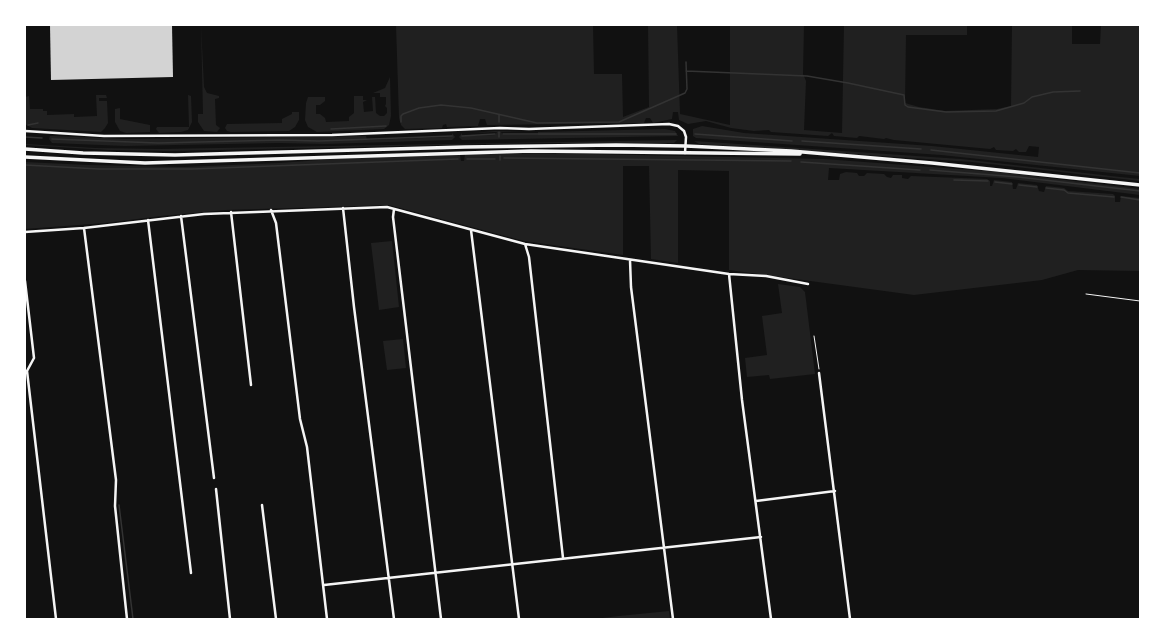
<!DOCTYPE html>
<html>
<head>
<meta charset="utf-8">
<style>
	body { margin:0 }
	#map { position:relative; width:1165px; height:644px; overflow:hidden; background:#111; font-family:Bitter,serif }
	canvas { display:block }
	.frame { position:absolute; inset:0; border:26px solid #fff; pointer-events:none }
</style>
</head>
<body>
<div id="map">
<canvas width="1165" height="644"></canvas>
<div class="frame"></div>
</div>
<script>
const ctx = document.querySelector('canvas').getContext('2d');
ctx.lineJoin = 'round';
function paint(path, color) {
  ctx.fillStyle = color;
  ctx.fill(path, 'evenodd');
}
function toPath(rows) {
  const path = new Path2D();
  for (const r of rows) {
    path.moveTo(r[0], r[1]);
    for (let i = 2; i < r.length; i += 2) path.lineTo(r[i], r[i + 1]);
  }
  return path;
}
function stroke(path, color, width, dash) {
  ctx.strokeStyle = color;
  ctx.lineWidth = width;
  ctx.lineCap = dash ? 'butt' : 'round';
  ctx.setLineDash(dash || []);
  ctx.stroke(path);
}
const green = toPath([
	[201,25,204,87,207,93,219,96,219,98,215,99,216,125,220,128,217,132,204,131,198,122,198,114,203,114],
	[396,25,593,25,594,74,622,74,623,117,649,107,648,25,677,25,680,114,730,125,730,25,804,25,803,74,806,81,804,130,842,133,844,25,967,25,967,35,906,35,905,103,919,107,945,111,997,109,1011,106,1012,25,1072,25,1072,44,1100,44,1101,25,1140,25,1140,176,941,155,696,138,693,136,693,129,702,126,744,133,932,146,1038,157,1039,147,1029,146,1026,152,1019,152,1016,149,1013,151,996,150,994,147,990,149,894,140,886,138,884,139,859,136,857,138,834,136,832,133,828,136,771,132,769,130,754,131,731,128,706,121,688,124,679,120,678,112,673,112,672,119,653,123,650,118,646,118,644,123,487,125,485,119,480,119,478,126,447,127,446,124,443,125,442,128,405,129,401,125,399,118],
	[390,77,391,116,389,125,384,129,317,132,308,127,305,120,306,103,308,97,325,97,325,101,320,105,316,105,316,114,320,114,325,118,326,122,349,121,349,117,354,113,354,96,363,96,363,100,367,100,363,102,364,112,373,111,372,97,375,97,376,113,380,116,384,116,387,113,387,108,385,106,386,104,386,97,380,97,380,93,373,93,385,88],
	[96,95,106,95,107,98,99,98,99,101,107,101,108,123,105,128,101,132,32,128,25,124,25,97,29,96,30,109,43,109,43,111,47,111,47,115,74,114,74,117,97,116],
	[188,95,191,96,192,122,188,130,181,132,159,133,156,129,157,127,189,127],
	[120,108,120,119,150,125,150,132,126,133,120,131,115,122,115,109],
	[292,112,299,112,299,120,295,127,289,131,231,132,227,131,225,128,227,124,282,123,282,119,292,114],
	[665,129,675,131,678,136,462,140,459,137,462,133,462,136,495,135,497,132,472,133,495,131,524,132,501,132,503,135,538,135,538,132],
	[452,133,455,137,452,140,325,144,279,143,125,146,52,143,49,139,50,136,55,136,125,139,366,136,367,140,452,137],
	[677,140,674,143,538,143,171,151,108,150,25,145,25,144,96,148,160,149],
	[694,141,961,159,1120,177,1140,179,1140,181,972,162,699,144],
	[543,153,824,159,999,172,1140,189,1140,195,1002,178,829,168,828,180,839,180,840,174,846,172,857,173,859,176,864,176,867,173,884,174,887,177,891,178,893,175,902,175,902,178,908,179,911,176,987,179,990,181,990,186,992,186,994,180,1012,182,1013,189,1016,189,1018,183,1037,185,1039,191,1044,192,1046,186,1064,188,1068,191,1113,194,1115,196,1115,202,1120,202,1121,196,1140,198,1140,271,1078,270,1042,280,914,295,729,270,729,171,678,170,678,263,651,259,649,166,623,166,623,255,524,241,389,205,226,210,161,216,105,223,25,229,25,162,89,165,184,167,279,163,334,159,460,155,461,161,464,161,465,154],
	[392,241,399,307,379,310,371,243],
	[778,284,800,287,805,292,815,374,770,379,769,375,747,377,745,358,767,355,762,316,782,313],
	[403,339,406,368,387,370,383,341],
	[669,611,670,619,594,619,619,616]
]);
const stream = toPath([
	[686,71,807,76,848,83,904,95,905,105,908,107,946,112,996,111,1024,103,1032,97,1053,92,1080,91],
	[499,115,499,122],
	[401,122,401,116,403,114,419,108,441,105,471,108,537,123,619,122,685,93,687,89,686,62],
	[28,125,38,123],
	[331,129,386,126],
	[499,132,499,137],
	[503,134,676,134],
	[695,134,792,141],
	[462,136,495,134],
	[25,137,42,138],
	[52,139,158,143,281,140,319,141,452,136],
	[802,141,921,149],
	[931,150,1140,173],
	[500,156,500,160],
	[504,158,791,161],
	[467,159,495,159],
	[801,162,920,170],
	[25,165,99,169,192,169,458,159],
	[930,170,1018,177,1140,191],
	[954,180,988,181],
	[995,182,1012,184],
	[1019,185,1037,187],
	[1046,188,1064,190,1068,193,1114,197],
	[1121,197,1140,200],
	[119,505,133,619]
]);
const building = toPath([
	[50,25,172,25,173,77,51,80]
]);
const path = toPath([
	[814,336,819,369]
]);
const service = toPath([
	[1086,294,1140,301]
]);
const minor = toPath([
	[25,131,104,136,332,135,500,128,529,129,669,124,678,126,684,131,686,137,685,153],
	[343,208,354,307,394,619],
	[394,209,393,217,441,619],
	[271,210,276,223,300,419,307,447,327,619],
	[231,212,251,385],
	[181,216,214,478],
	[148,220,191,573],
	[84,228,116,480,115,506,127,619],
	[471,230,519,619],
	[25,232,84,228,204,214,387,207,525,244,729,274,766,276,808,284],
	[525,244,529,257,563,558],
	[630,260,631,287,673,619],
	[729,274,742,400,771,619],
	[25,281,34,358,27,371,56,619],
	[819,373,850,619],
	[216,489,230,619],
	[756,501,835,491],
	[262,505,276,619],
	[324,585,761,537]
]);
const secondary = toPath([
	[25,149,83,153,175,155,465,147,616,145,686,146,791,151,932,163,1140,185],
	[25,157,145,163,531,151,800,154]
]);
paint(green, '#202020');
stroke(stream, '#333', 1.5);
paint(building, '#d3d3d3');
stroke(path, '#f5f5f5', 1);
stroke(service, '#f5f5f5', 1);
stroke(minor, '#f5f5f5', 2.5);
stroke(secondary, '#f5f5f5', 3.5);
</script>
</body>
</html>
